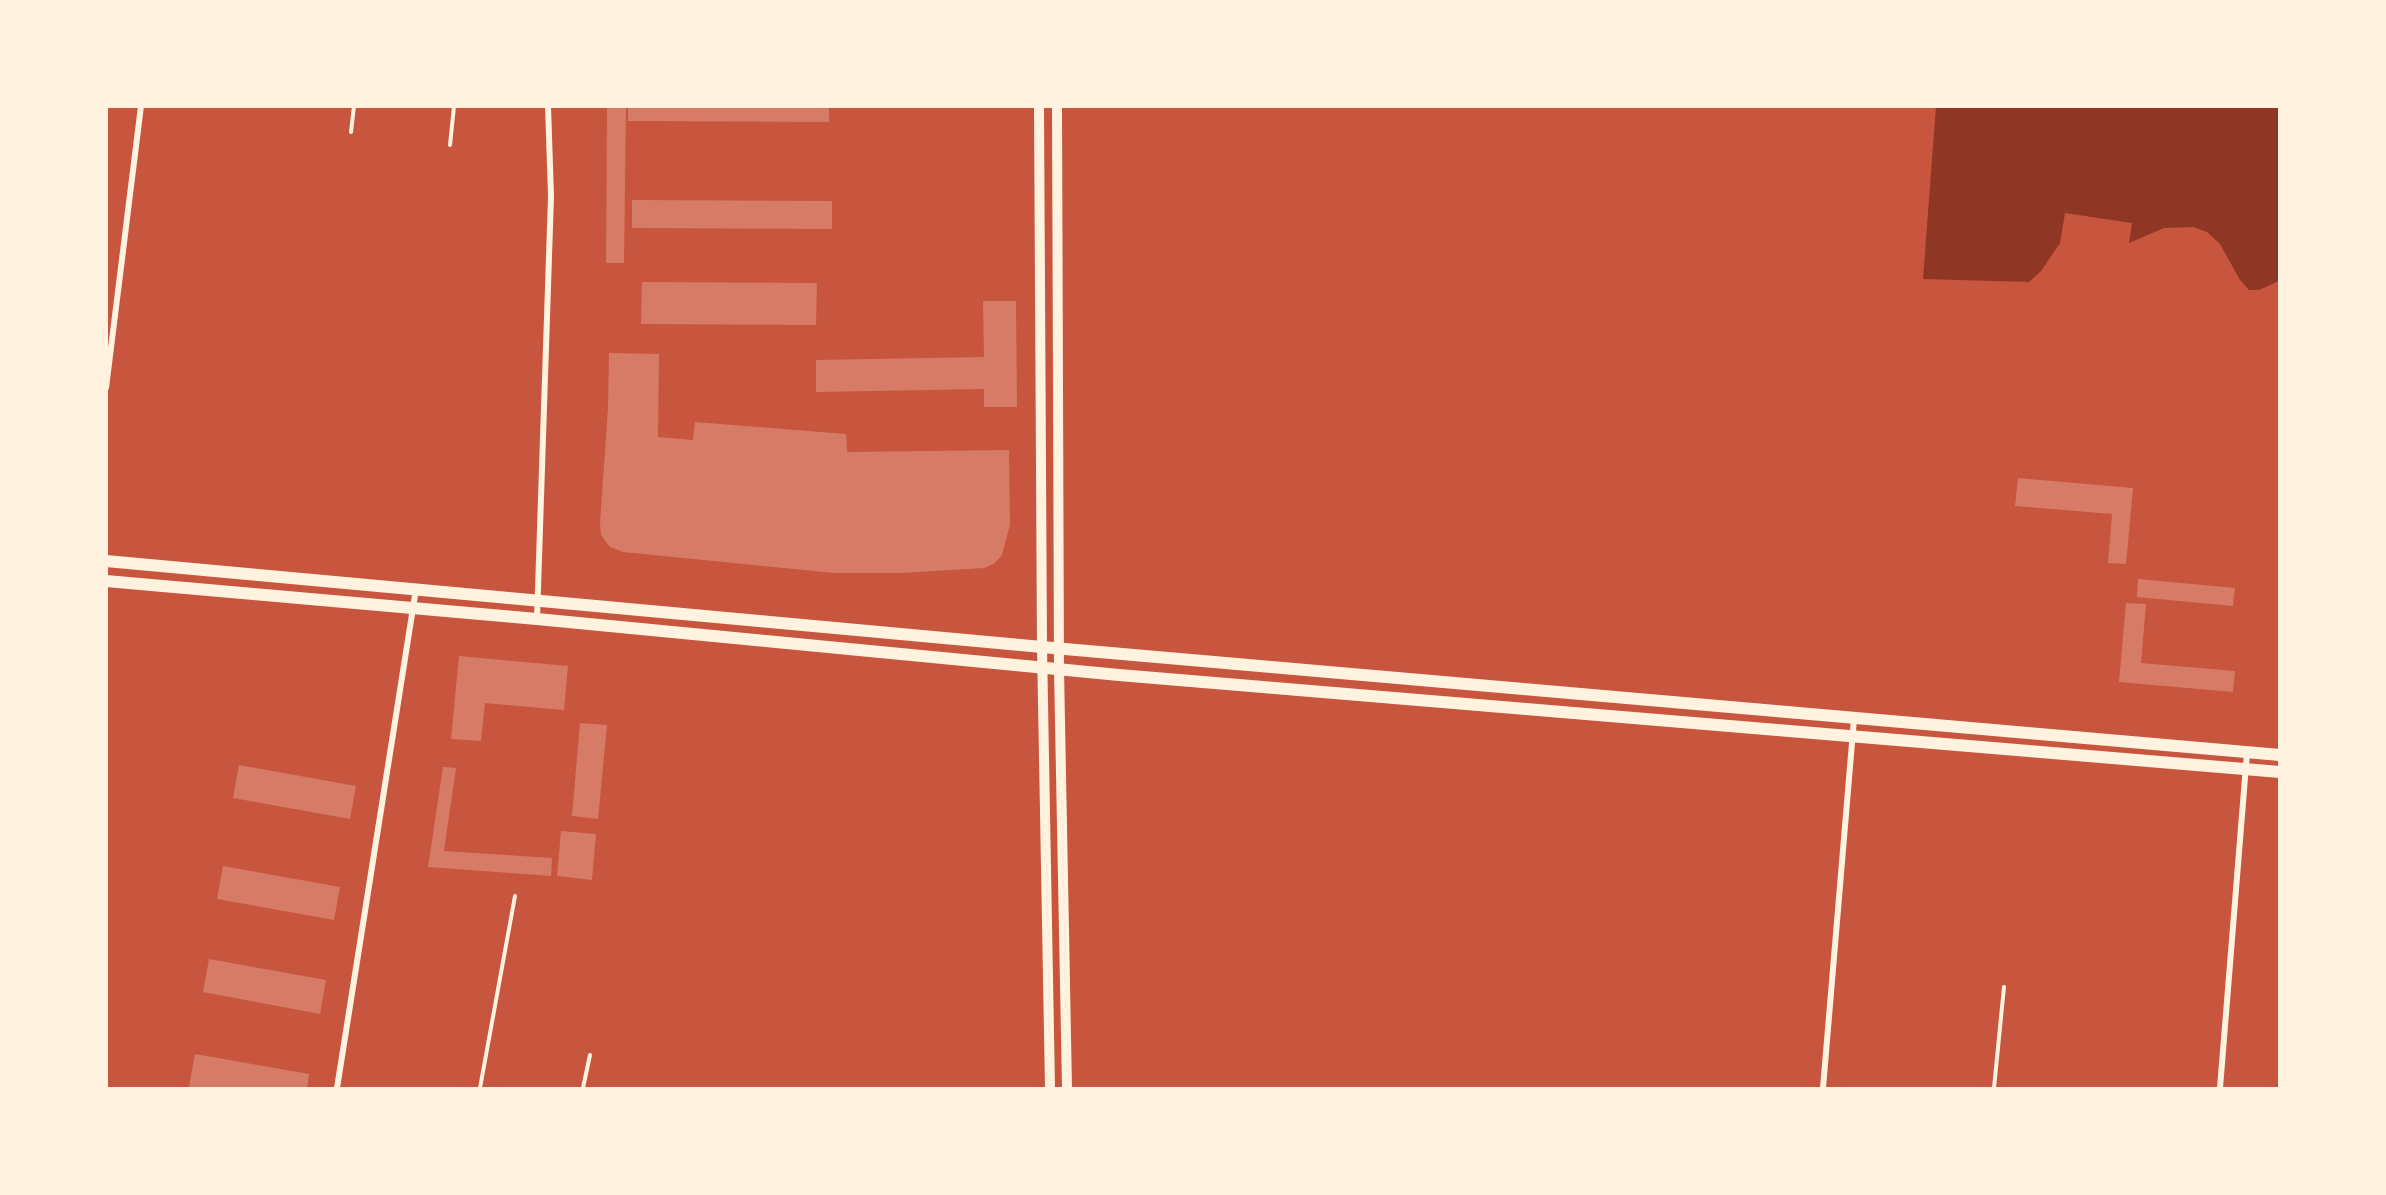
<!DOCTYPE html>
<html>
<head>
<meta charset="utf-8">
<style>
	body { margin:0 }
	#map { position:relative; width:2386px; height:1195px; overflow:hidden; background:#c8553d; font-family:Karla,sans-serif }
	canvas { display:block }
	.frame { position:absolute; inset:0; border:108px solid #fff3e0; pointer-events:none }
</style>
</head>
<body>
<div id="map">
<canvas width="2386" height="1195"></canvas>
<div class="frame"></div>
</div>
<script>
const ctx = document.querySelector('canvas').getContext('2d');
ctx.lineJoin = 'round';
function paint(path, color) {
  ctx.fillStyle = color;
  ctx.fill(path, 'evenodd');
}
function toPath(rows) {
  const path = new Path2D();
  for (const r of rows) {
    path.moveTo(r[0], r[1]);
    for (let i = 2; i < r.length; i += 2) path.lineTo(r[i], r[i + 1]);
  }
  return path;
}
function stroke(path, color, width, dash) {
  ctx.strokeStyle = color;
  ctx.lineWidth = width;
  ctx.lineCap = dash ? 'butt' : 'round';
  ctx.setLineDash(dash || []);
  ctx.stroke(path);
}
const water = toPath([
	[1936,107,2279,107,2279,281,2259,290,2249,290,2240,280,2220,244,2207,232,2193,227,2164,228,2129,243,2132,223,2065,213,2060,243,2041,271,2029,282,1923,279]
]);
const building = toPath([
	[607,106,626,106,624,263,606,263],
	[628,106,829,106,829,122,628,121],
	[632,200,832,201,832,229,632,228],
	[642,282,817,283,816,325,641,324],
	[983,301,1016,301,1017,407,984,407,984,389,816,392,816,360,984,357],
	[609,353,659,354,658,437,693,440,695,422,846,434,847,452,1009,450,1010,525,1002,555,994,564,984,568,901,573,834,573,623,552,610,547,601,535,600,523,608,408],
	[2018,478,2133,488,2126,564,2108,563,2112,514,2015,506],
	[2138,579,2235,588,2233,606,2137,597],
	[2126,603,2146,604,2141,663,2235,671,2233,692,2119,682],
	[459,656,568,666,564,710,485,703,481,741,451,739],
	[580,723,607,725,598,819,572,816],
	[239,765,356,786,350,819,233,798],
	[443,767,456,768,444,851,552,858,551,876,428,867],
	[561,831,596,834,592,880,557,876],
	[223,866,340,887,334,920,217,899],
	[209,959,326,980,320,1014,203,992],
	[195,1054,309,1074,307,1088,199,1088,189,1087]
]);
const service = toPath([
	[351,132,354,106],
	[450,145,454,106],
	[480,1088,515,896],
	[583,1088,590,1055],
	[1994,1088,2004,987]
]);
const minor = toPath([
	[106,388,141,106],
	[537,619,551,196,548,106],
	[337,1088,416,589],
	[1823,1088,1854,719],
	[2220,1088,2247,753]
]);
const tertiary = toPath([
	[1039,106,1042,647,1050,1088],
	[1057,106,1059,669,1067,1088]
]);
const secondary = toPath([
	[106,561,1042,647,2280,755],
	[106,581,537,619,1119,675,2280,772]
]);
paint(water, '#8f3625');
paint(building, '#d67c66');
stroke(service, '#fff3e0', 4);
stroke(minor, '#fff3e0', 6);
stroke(tertiary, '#fff3e0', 10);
stroke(secondary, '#fff3e0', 12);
</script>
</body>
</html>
